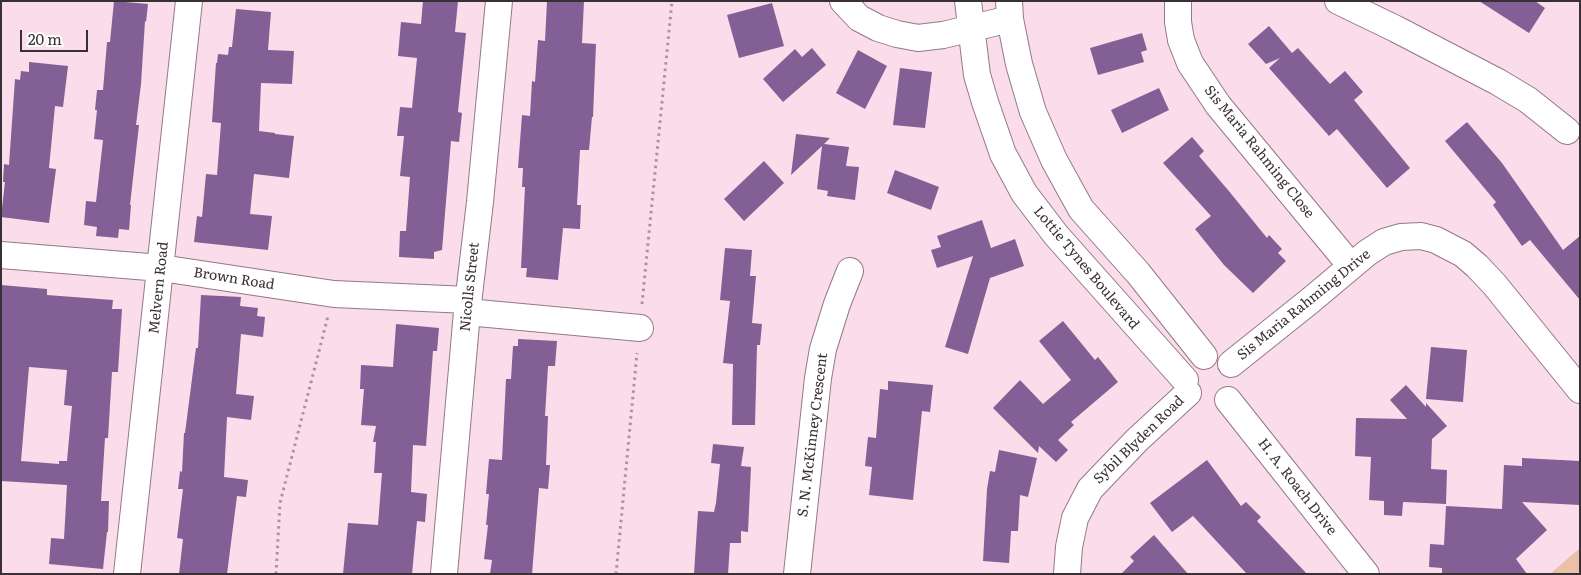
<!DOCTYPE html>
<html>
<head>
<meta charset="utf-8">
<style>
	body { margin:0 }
	#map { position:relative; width:1581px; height:575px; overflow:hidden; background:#fadceb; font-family:Literata,serif }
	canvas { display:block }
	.frame { position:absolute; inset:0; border:2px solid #3a2f35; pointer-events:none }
	.scale { position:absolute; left:20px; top:30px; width:68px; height:22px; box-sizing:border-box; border:2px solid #3a2f35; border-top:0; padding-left:6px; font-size:15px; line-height:18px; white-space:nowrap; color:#3a2f35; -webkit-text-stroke:4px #fff; paint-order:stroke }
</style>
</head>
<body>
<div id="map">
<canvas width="1581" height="575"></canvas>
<div class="frame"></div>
<div class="scale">20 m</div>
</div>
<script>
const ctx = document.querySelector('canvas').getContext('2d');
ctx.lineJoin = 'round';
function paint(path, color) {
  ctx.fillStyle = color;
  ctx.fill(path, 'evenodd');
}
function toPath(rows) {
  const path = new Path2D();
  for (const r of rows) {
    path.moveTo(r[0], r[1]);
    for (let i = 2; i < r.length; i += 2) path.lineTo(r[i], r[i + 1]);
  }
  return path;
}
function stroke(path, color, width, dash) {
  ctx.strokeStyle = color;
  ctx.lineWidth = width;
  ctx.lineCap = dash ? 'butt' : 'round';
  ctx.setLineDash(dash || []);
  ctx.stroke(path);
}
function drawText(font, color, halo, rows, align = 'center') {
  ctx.font = font + ' Literata,serif';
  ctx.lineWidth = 5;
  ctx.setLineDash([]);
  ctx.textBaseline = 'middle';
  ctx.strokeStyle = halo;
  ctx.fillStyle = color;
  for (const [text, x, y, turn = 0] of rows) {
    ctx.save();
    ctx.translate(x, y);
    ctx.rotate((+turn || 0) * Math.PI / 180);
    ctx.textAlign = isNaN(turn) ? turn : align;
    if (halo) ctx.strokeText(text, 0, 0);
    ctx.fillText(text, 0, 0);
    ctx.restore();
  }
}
const green = toPath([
	[1580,548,1580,574,1550,574]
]);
const building = toPath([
	[114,1,148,4,146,22,145,21,141,84,136,125,139,125,130,205,131,205,129,230,119,229,118,238,96,236,97,227,84,225,86,201,96,202,103,140,94,139,97,110,95,110,97,90,103,90,107,42,110,42],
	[423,1,458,1,455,32,466,33,458,112,462,113,459,142,451,141,442,250,434,252,434,259,399,257,400,231,406,231,410,177,400,176,404,136,397,136,400,107,412,108,417,58,398,56,401,22,421,24],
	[547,1,584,1,582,43,596,44,593,117,592,117,589,150,580,150,577,205,581,205,580,229,563,228,558,280,526,277,527,268,521,268,525,187,522,187,523,168,518,168,522,115,530,116,532,81,535,82,538,40,545,41],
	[1479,1,1535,1,1545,8,1529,33],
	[772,3,784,46,739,58,727,15],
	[236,9,271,12,268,50,294,51,292,84,261,83,259,131,275,133,275,134,294,136,289,178,254,174,250,214,272,216,268,250,194,242,197,216,202,217,206,174,217,175,221,123,212,122,216,63,217,63,218,54,228,55,229,47,232,47],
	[1269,26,1292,53,1298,48,1330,84,1345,71,1363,92,1354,100,1410,168,1387,188,1337,129,1329,136,1269,68,1280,58,1266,64,1248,44],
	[1142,33,1147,50,1141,52,1144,62,1098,75,1090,48],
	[812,48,826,65,783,102,763,79,795,49,802,57],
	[858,50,887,66,865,109,836,93],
	[29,62,68,66,63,107,55,106,49,168,56,169,49,223,1,217,5,182,3,182,4,164,9,165,15,79,20,80,21,71,29,72],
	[900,68,932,72,925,128,893,125],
	[1159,88,1169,110,1122,133,1111,110],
	[1467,122,1502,163,1563,250,1580,236,1580,300,1530,240,1522,246,1493,205,1496,202,1445,141],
	[796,134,830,138,824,144,849,147,846,166,859,167,855,200,827,196,828,191,817,189,822,146,791,175],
	[1192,137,1204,151,1199,156,1228,190,1267,238,1269,235,1282,249,1278,253,1286,261,1253,293,1224,265,1195,229,1211,216,1163,163],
	[764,161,784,183,744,221,724,199],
	[895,170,939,187,931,210,887,193],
	[982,220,991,248,1015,239,1024,266,990,278,968,354,945,347,973,256,937,268,931,250,941,247,937,236],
	[725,248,752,250,750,276,756,276,752,323,762,324,760,345,757,345,755,425,732,425,733,364,723,363,730,301,720,300],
	[1,285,47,289,47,295,113,300,112,309,122,309,118,372,112,372,108,438,105,438,101,501,109,501,108,532,107,532,103,569,49,564,51,538,64,539,67,485,1,481],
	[29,367,67,370,64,405,72,406,67,461,59,461,59,464,21,461],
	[201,295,241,297,240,306,258,308,257,316,265,317,263,337,241,334,236,394,254,396,251,420,227,417,224,477,248,480,246,497,237,496,227,574,179,574,183,539,177,538,183,489,178,489,180,471,182,472,184,433,185,433,196,348,198,348],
	[1063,321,1095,360,1098,357,1118,382,1071,422,1074,425,1058,440,1068,450,1056,462,1039,446,1038,453,993,408,1020,380,1043,404,1071,380,1039,341],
	[396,324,439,328,437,351,433,351,426,446,413,445,411,492,427,494,425,522,417,521,412,574,343,574,348,523,378,525,382,473,374,473,376,442,373,442,376,426,361,425,364,389,360,389,361,365,393,367],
	[518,339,557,341,555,366,548,366,545,416,548,416,546,465,550,465,548,489,539,488,532,574,490,574,492,560,484,559,488,525,486,525,489,494,486,494,489,459,502,460,506,379,511,379,513,346,518,346],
	[1431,347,1467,350,1463,402,1426,399],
	[888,381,933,385,930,412,922,411,913,500,869,495,872,467,865,466,868,437,876,438,880,389,888,390],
	[1406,385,1426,407,1426,403,1447,426,1432,439,1431,469,1447,470,1446,504,1403,502,1402,516,1384,515,1384,501,1369,500,1371,457,1355,456,1356,418,1407,419,1390,400],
	[713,444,744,447,741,466,751,467,748,532,741,531,741,543,730,543,728,574,694,574,698,511,714,512,716,503,720,464,711,463],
	[999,450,1037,458,1028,497,1020,495,1018,531,1011,531,1009,563,983,561,987,489,990,471,995,472],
	[1522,458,1580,461,1580,505,1522,502,1547,530,1516,559,1527,574,1442,574,1442,568,1429,567,1430,544,1444,545,1446,506,1502,509,1504,465,1522,466],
	[1207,460,1241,506,1246,502,1261,517,1257,521,1307,574,1247,574,1193,516,1172,532,1150,503],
	[1154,535,1188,574,1121,574,1134,561,1130,557]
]);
const path = toPath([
	[642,304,672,1],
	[276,574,280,503,328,316],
	[616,574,637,353]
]);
const minor = toPath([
	[843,1,859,18,878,28,897,34,918,38,943,35,1010,19],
	[968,1,977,75,985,102,1003,154,1024,193,1056,235,1185,380],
	[1009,1,1010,19,1019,64,1033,112,1054,160,1081,209,1138,273,1204,356],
	[1178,1,1178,22,1181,40,1190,63,1218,105,1351,266],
	[1338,1,1396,29,1498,82,1528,100,1567,131],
	[1,255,161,268,334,294,468,300],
	[467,312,640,328],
	[1231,364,1311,300,1367,253,1384,242,1401,237,1421,236,1436,240,1463,254,1477,266,1494,284,1580,390],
	[1228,400,1366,574],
	[127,574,189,1],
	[444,574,467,312,480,202,499,1],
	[797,574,818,378,823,349,837,304,850,271],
	[1067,574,1069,547,1075,518,1090,489,1137,440,1188,393]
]);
const streetNames = [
	["Sis Maria Rahming Close",1259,152,51],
	["Lottie Tynes Boulevard",1086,268,50],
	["Brown Road",234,279,9],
	["Nicolls Street",470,287,-84],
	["Melvern Road",159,288,-84],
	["Sis Maria Rahming Drive",1304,305,-39],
	["S. N. McKinney Crescent",813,435,-83],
	["Sybil Blyden Road",1139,440,-44],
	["H. A. Roach Drive",1297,487,52]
];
paint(green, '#eac0a6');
paint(building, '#825f95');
stroke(minor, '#937986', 28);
stroke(path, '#a9939e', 3, [2.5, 4]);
stroke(minor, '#fff', 26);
drawText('14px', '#3a2f35', '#fff', streetNames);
</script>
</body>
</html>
